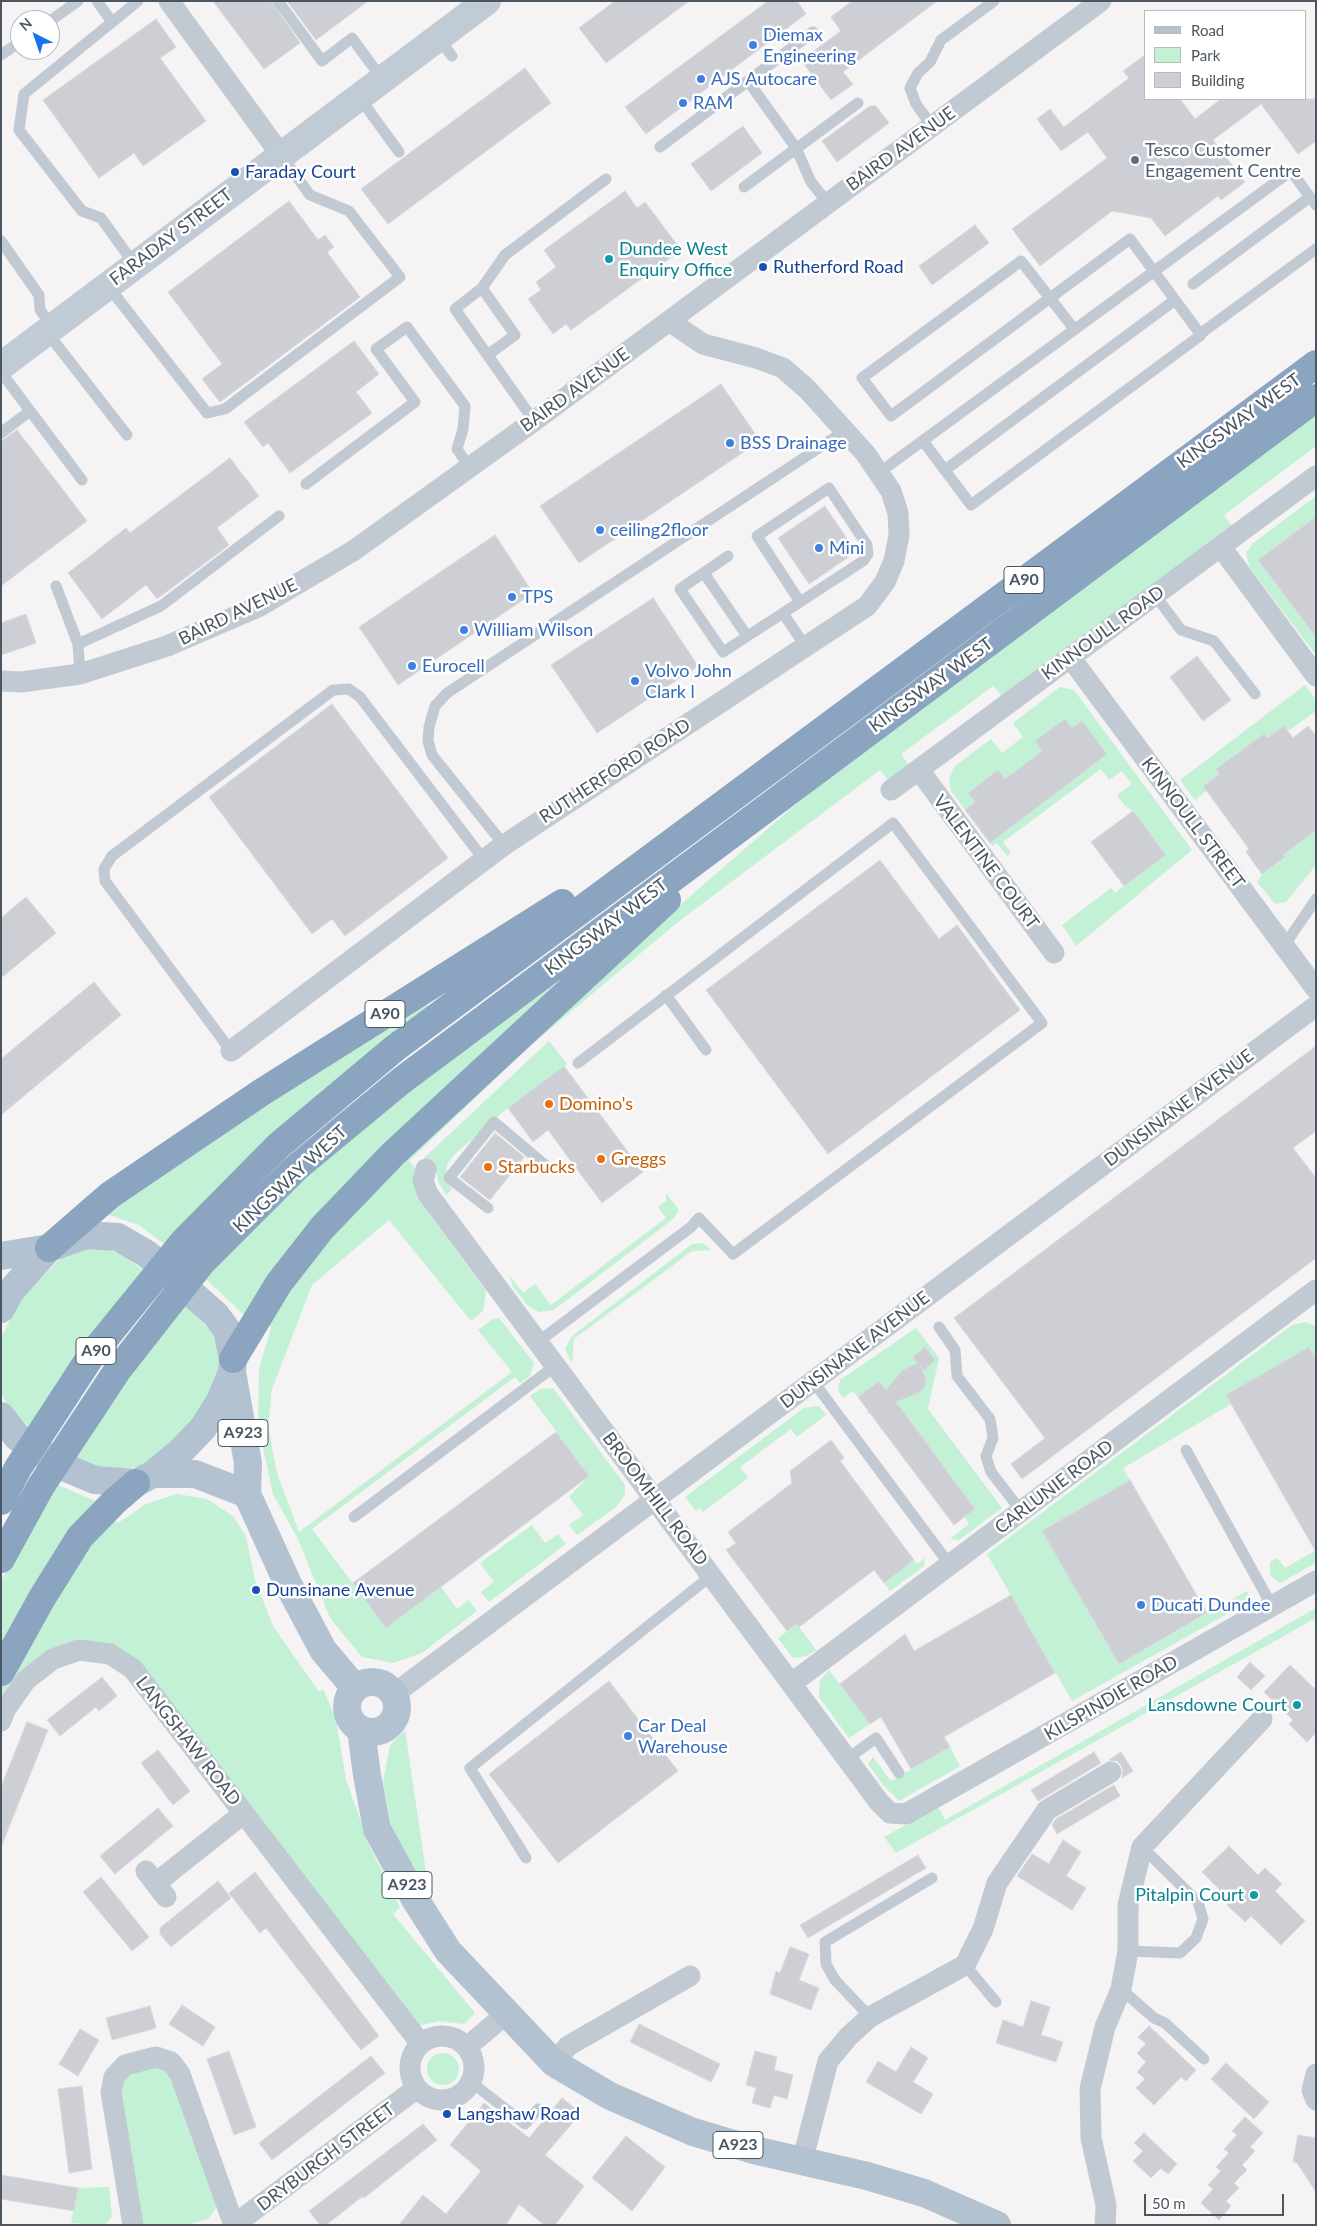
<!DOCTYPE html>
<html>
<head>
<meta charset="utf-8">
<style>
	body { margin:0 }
	#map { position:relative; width:1317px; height:2226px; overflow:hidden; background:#f5f3f3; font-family:Lato,sans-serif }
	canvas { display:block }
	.frame { position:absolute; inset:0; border:2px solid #4a5661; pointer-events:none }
	.legend { position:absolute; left:1144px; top:10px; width:162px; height:90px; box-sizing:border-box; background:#fff; border:1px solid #b7bbc0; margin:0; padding:6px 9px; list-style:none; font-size:15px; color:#4a5661 }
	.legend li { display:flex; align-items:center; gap:10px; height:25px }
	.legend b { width:25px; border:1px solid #b7bbc0 }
	.north { position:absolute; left:10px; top:10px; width:50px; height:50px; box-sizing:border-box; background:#fff; border:1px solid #b7bbc0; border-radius:50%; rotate:319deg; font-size:14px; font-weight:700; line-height:20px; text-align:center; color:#4a5661 }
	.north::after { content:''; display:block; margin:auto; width:18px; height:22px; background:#1a73e8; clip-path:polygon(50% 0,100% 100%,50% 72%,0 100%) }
	.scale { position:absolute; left:1144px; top:2194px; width:140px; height:22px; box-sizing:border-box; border:2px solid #4a5661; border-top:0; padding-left:6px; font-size:15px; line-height:18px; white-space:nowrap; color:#4a5661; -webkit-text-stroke:4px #fff; paint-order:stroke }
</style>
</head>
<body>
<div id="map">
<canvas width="1317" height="2226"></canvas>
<div class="frame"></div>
<ul class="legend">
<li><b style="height:6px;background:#b3c2d1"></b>Road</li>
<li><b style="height:14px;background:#c3f1d5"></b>Park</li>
<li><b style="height:14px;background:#cdcfd5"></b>Building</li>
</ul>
<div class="north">N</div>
<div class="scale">50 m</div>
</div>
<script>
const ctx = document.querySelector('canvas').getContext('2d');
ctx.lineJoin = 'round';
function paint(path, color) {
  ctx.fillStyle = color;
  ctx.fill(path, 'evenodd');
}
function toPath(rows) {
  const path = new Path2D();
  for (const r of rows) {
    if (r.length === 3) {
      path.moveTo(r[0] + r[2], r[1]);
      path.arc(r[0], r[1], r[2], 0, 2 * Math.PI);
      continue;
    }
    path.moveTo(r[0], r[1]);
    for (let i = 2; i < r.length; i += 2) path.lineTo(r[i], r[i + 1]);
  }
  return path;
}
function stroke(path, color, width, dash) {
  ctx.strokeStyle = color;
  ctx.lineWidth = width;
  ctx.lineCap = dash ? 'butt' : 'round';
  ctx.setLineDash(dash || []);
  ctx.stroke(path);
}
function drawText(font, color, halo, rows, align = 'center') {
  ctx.font = font + ' Lato,sans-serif';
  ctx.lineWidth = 5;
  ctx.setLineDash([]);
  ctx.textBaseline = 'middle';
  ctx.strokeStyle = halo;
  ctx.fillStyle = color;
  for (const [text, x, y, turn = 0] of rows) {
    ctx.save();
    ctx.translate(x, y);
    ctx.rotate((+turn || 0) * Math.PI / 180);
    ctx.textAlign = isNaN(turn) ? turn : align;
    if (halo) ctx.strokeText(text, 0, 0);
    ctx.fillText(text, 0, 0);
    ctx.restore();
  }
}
const green = toPath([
	[1316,412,1316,446,1224,515,1232,526,1002,696,993,686,901,754,909,765,888,780,880,770,678,922,531,1045,409,1161,418,1171,429,1213,486,1291,483,1311,471,1321,389,1220,312,1285,272,1389,268,1427,277,1473,299,1532,512,1372,478,1330,491,1320,499,1318,534,1363,530,1376,520,1383,515,1377,312,1529,386,1628,441,1587,457,1609,469,1600,477,1611,422,1653,393,1663,362,1657,330,1618,298,1539,273,1494,258,1425,259,1369,271,1328,267,1320,340,1221,527,1038,847,760],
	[1316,496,1316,517,1258,560,1316,637,1316,655,1250,568,1246,554,1252,544],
	[1305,685,1316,700,1316,711,1288,731,1284,726,1267,738,1264,734,1216,769,1220,774,1203,786,1206,791,1195,800,1180,780],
	[1060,687,1074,690,1192,850,1076,946,1062,925,1111,888,1115,893,1166,855,1133,811,1125,806,1117,795,1132,784,1122,771,1109,780,1101,769,1003,842,1011,853,1007,856,997,843,992,846,990,843,1040,805,1005,779,998,770,968,793,975,802,965,810,951,791,949,778,955,766,991,739,1002,753,1023,737,1013,723],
	[1316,830,1316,865,1286,902,1275,904,1257,882,1262,874,1285,858,1283,855],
	[550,982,556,988,245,1316,205,1278,302,1174],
	[423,1000,429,1008,165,1245,139,1225,103,1213],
	[549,1041,567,1064,504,1111,454,1155,447,1165,446,1177,452,1190,446,1195,439,1183,436,1171,424,1158],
	[666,1193,679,1210,673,1219,554,1310,539,1312,528,1306,513,1287,509,1275,523,1293,535,1284,551,1305,666,1218,658,1207,666,1201],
	[702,1243,712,1250,692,1251,574,1339,572,1363,565,1349,572,1336,692,1244],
	[92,1245,122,1254,144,1271,28,1428,9,1409,1,1393,1,1338,20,1301,59,1259],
	[183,1303,218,1338,220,1368,209,1400,170,1445,138,1467,103,1470,72,1456],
	[1305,1322,1316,1326,1316,1359,1309,1347,1226,1395,1231,1404,1123,1468,1130,1480,1042,1531,1119,1664,1247,1591,1252,1600,1072,1701,987,1554,1292,1325],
	[916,1328,939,1358,928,1409,1002,1508,959,1540,950,1539,969,1524,965,1517,975,1509,879,1381,858,1397,853,1391,843,1398,838,1390,840,1380],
	[553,1388,625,1485,625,1495,616,1507,577,1535,569,1525,583,1515,569,1497,589,1476,530,1396,540,1389],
	[819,1406,826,1415,797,1437,791,1429,740,1467,748,1478,703,1512,699,1508,696,1511,685,1497,804,1408],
	[53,1483,98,1502,1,1650,1,1581],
	[177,1494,207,1499,233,1516,246,1536,255,1580,273,1626,319,1692,323,1689,336,1719,346,1780,370,1847,400,1907,393,1914,475,2013,464,2024,439,2021,418,2026,139,1663,79,1642,1,1701,1,1688,77,1557,110,1518,118,1523,146,1504],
	[532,1525,545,1543,558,1534,566,1544,489,1602,481,1592,494,1582,480,1563],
	[1316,1550,1316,1563,1280,1583,1270,1575,1270,1562,1277,1558,1285,1568],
	[925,1558,924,1566,890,1591,884,1583,914,1560,917,1564],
	[1316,1608,1316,1618,896,1853,884,1837,938,1807,945,1820],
	[797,1624,816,1650,807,1656,793,1658,778,1638],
	[829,1670,870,1724,849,1738,819,1697,820,1680],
	[405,1730,431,1906,391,1826,383,1781,390,1745],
	[950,1747,960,1766,899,1801,884,1786,868,1764,873,1757,891,1781],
	[443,2069,16],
	[152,2066,164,2069,173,2076,217,2196,216,2208,208,2219,185,2225,143,2225,118,2091,123,2080,134,2070],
	[109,2187,112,2216,105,2225,71,2223,78,2188]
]);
const building = toPath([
	[213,1,271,1,300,43,264,69,213,1],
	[287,1,368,1,316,40,287,1],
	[615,1,689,1,606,63,579,28,615,1],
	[768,1,797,1,806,14,646,134,625,107,768,1],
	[852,1,937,1,843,72,853,84,831,100,801,60,841,31,831,17,852,1],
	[156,19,176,47,160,58,206,121,143,166,134,153,99,178,43,100,156,19],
	[1146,54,1146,99,1180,99,1195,119,1221,99,1316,99,1316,141,1298,154,1261,104,1213,140,1245,182,1221,200,1218,196,1165,236,1151,218,1112,211,1040,266,1012,229,1107,158,1088,132,1061,151,1037,119,1050,109,1064,127,1129,78,1123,71,1146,54],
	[525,68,551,103,388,224,361,189,525,68],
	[870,106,876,106,889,123,837,162,822,141,870,106],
	[743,126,762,153,711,191,691,164,743,126],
	[625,191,637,208,645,202,681,250,571,330,566,324,553,334,528,299,541,290,536,282,556,267,544,250,625,191],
	[289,201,318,240,325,235,334,247,327,252,360,297,220,402,202,379,222,364,168,292,289,201],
	[975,225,989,243,932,285,919,266,975,225],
	[354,341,379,374,356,392,372,413,290,473,268,443,263,447,244,422,354,341],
	[721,384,760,441,579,563,540,506,721,384],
	[17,430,87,521,1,586,1,441,17,430],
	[230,458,259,496,217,528,229,545,157,599,146,585,102,619,68,573,126,528,130,533,230,458],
	[825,506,856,552,809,584,778,538,825,506],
	[1316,517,1316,637,1258,560,1316,517],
	[495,535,533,593,398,685,359,627,495,535],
	[653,598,698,666,597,733,551,665,653,598],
	[26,614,36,643,1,655,1,623,26,614],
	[1197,656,1231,700,1203,721,1170,677,1197,656],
	[332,704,448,858,345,936,332,919,312,934,209,797,332,704],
	[1065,719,1072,728,1082,721,1107,754,990,843,965,810,975,802,968,793,998,770,1005,779,1033,758,1042,751,1035,741,1065,719],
	[1284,726,1293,738,1308,726,1316,736,1316,830,1283,855,1285,857,1262,874,1246,852,1249,849,1203,786,1220,774,1216,769,1264,734,1267,738,1284,726],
	[1133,811,1166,855,1124,886,1091,842,1133,811],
	[880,860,939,939,957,925,1020,1010,828,1154,706,990,880,860],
	[26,897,56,933,1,978,1,918,26,897],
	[94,982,121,1015,1,1115,1,1059,94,982],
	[1316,1046,1316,1131,1293,1148,1316,1178,1316,1258,1022,1479,1011,1464,1045,1438,954,1318,1316,1046],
	[564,1066,643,1172,602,1203,548,1130,533,1142,508,1108,564,1066],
	[495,1133,524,1157,490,1200,460,1177,495,1133],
	[925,1347,935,1360,924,1370,920,1365,926,1379,925,1386,920,1392,896,1402,975,1509,954,1525,869,1412,867,1413,869,1412,858,1397,879,1381,886,1390,903,1370,918,1363,913,1357,925,1347],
	[1309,1347,1316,1359,1316,1552,1226,1395,1309,1347],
	[556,1432,589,1476,386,1628,353,1583,556,1432],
	[831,1440,844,1458,840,1461,914,1560,884,1583,874,1570,799,1627,797,1624,787,1631,726,1550,736,1543,728,1532,792,1483,790,1471,831,1440],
	[1130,1480,1207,1613,1119,1664,1042,1531,1130,1480],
	[1011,1595,1055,1673,944,1737,950,1747,911,1769,881,1717,870,1724,840,1684,905,1634,914,1651,1011,1595],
	[1250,1662,1265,1676,1251,1690,1237,1677,1250,1662],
	[1290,1665,1316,1690,1316,1733,1307,1742,1289,1724,1293,1720,1264,1692,1290,1665],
	[102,1677,117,1696,99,1711,96,1707,60,1736,47,1720,102,1677],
	[609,1681,678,1771,558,1863,489,1774,609,1681],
	[27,1722,48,1730,1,1847,1,1787,27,1722],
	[158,1750,190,1791,173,1805,141,1763,158,1750],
	[1094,1752,1101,1763,1038,1801,1031,1790,1094,1752],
	[1121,1752,1133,1771,1122,1778,1123,1771,1121,1765,1117,1761,1109,1760,1121,1752],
	[1114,1785,1120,1796,1057,1834,1052,1825,1056,1819,1114,1785],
	[158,1808,173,1826,115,1874,100,1856,158,1808],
	[1063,1840,1081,1852,1066,1876,1086,1888,1072,1910,1017,1876,1032,1854,1049,1864,1063,1840],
	[1229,1846,1258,1875,1265,1868,1282,1884,1275,1891,1305,1921,1281,1945,1251,1916,1245,1922,1227,1905,1231,1901,1202,1872,1229,1846],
	[918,1855,926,1868,808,1938,800,1925,918,1855],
	[255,1872,379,2036,361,2050,266,1928,260,1933,229,1893,255,1872],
	[101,1877,149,1937,132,1951,83,1892,101,1877],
	[218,1881,231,1898,171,1947,160,1934,160,1928,218,1881],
	[790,1947,809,1954,799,1980,819,1988,811,2010,770,1994,776,1971,780,1973,790,1947],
	[1031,2001,1050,2007,1041,2035,1063,2042,1056,2062,996,2043,1003,2020,1023,2027,1031,2001],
	[182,2005,215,2027,203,2046,169,2024,182,2005],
	[150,2006,156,2028,112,2040,106,2018,150,2006],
	[639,2024,720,2064,711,2082,630,2042,639,2024],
	[1149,2026,1196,2070,1186,2081,1181,2077,1154,2105,1136,2088,1145,2079,1137,2072,1146,2062,1137,2053,1146,2044,1138,2037,1149,2026],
	[80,2029,99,2040,78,2076,59,2064,80,2029],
	[911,2047,928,2058,913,2082,933,2094,921,2114,866,2082,878,2061,896,2072,911,2047],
	[229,2051,256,2127,234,2135,207,2059,229,2051],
	[755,2051,777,2057,774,2070,793,2075,787,2099,774,2095,770,2108,752,2103,756,2088,746,2085,755,2051],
	[371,2056,385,2073,272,2160,259,2143,371,2056],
	[1226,2063,1269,2102,1254,2119,1211,2079,1226,2063],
	[82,2086,92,2169,69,2173,58,2089,82,2086],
	[562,2098,581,2113,545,2155,584,2186,555,2225,544,2225,519,2204,506,2225,399,2225,423,2195,446,2214,481,2171,450,2145,484,2103,529,2138,562,2098],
	[1245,2117,1263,2133,1250,2147,1255,2151,1242,2165,1247,2170,1234,2183,1239,2188,1226,2201,1231,2206,1219,2220,1201,2203,1213,2189,1208,2185,1221,2171,1216,2167,1229,2153,1224,2149,1237,2135,1232,2131,1245,2117],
	[423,2124,437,2140,364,2198,363,2196,326,2225,320,2225,309,2211,423,2124],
	[1144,2133,1177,2164,1168,2174,1157,2165,1161,2168,1151,2178,1133,2161,1143,2151,1134,2143,1144,2133],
	[1298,2135,1316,2138,1316,2192,1297,2163,1293,2162,1298,2135],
	[626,2136,665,2167,632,2211,592,2178,626,2136],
	[1,2175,78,2188,74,2211,1,2199,1,2175]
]);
const lane = toPath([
	[97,1,112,22],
	[278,1,322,61,352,38,382,79],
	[50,21,78,1],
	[438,38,452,56],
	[1,55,20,42],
	[748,81,796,148,811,182,828,203],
	[359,97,399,152],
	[932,126,916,104,910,88,918,73,930,62,941,40,994,1],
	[660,147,813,32],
	[744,187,858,103],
	[1,241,39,295,40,310,52,326],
	[134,264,101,218,82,211,19,130,24,94,138,1],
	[1193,284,1310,197,1316,205],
	[108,286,207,413,225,409,400,277,349,211,310,195,281,155],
	[482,288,515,335,489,354],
	[46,331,127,435],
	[1200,334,1316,249],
	[1,372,82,480],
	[534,421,455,309,482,288,505,255,606,179],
	[1,433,30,411],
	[923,441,971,505,1201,335,1130,239,1050,298,1021,261,862,378,891,416,1050,298,1074,329],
	[945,470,1175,300],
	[880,472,1291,171,1310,197],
	[306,484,415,402,376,349,407,327,465,406,463,429,457,449,470,468],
	[728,556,680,589,723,652,783,613,800,602,863,561,868,554,867,545,829,488,757,536,800,602],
	[704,573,747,636],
	[56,586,78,644,80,674],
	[1155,595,1181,630,1214,641,1255,694],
	[783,613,805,646],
	[78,644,161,606,279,516],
	[504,845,432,755,428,741,429,727,435,706,447,693,846,430],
	[1284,946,1316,899],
	[666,995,706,1050],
	[231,1051,105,881,104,869,112,856,333,690,349,689,360,697,484,860],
	[488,1208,449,1178,494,1122,545,1165],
	[939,1327,955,1350,957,1376,990,1419,993,1438,986,1456,991,1472,1022,1512],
	[538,1342,691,1227,699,1218,733,1254,1042,1023,893,823,578,1063],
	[813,1381,950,1565],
	[1186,1450,1272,1606],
	[354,1517,555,1366],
	[847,1759,876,1738,899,1773],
	[526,1858,470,1768,712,1575],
	[1128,1951,1180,1953,1196,1938,1203,1919,1198,1902,1142,1847],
	[965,1965,996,2002],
	[1121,1989,1154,2018,1165,2023,1204,2059],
	[870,2017,835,1980,826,1964,825,1942,932,1878],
	[471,2082,525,2124,538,2109]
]);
const street = toPath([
	[169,1,281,155],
	[1221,547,1316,676],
	[1070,657,1316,989],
	[1,681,21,682,80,674,167,646,260,606,353,551,534,421,1101,1],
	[919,770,1054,953],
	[891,790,1316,476],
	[231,1051,504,845,867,606,885,582,894,561,899,535,898,513,891,491,865,453,807,389,783,368,756,358,703,344,669,321],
	[426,1169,423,1181,428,1194,879,1802,890,1813,906,1814,1316,1581],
	[792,1683,1316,1290],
	[394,1694,1316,1006],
	[1,1721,5,1710,26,1680,53,1659,79,1650,110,1654,133,1669,421,2044],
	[146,1871,166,1897],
	[156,1883,244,1813],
	[442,2068,32],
	[467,2047,506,2014],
	[554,2063,568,2046,690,1976],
	[1316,2074,1312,2090,1316,2100],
	[802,2162,828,2061,849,2036,870,2017,965,1965,983,1929,997,1883,1047,1810,1111,1772],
	[133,2225,111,2092,114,2077,125,2065,156,2057,171,2062,180,2074,234,2225],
	[234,2225,417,2088],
	[1105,2225,1106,2205,1091,2138,1090,2089,1105,2027,1121,1989,1128,1951,1128,1905,1142,1847,1262,1719]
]);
const secondary = toPath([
	[1,366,487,1]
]);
const primary = toPath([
	[1,1256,49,1248,86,1235,118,1237,147,1254,216,1315,227,1330,233,1359,232,1372,220,1401,203,1428,180,1452,153,1474,136,1483,95,1480,61,1466,17,1437,1,1416],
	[1,1309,10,1292,49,1248],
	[232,1372,248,1463,247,1494,288,1584,323,1650,355,1688],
	[153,1474,195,1474,247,1494],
	[372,1707,25],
	[361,1730,367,1775,377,1829,415,1899,448,1951,554,2063,610,2096,693,2132,754,2150,867,2176,924,2193,997,2225]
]);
const highway = toPath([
	[49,1248,110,1195,262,1092,562,903],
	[233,1359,279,1283,322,1228,393,1154,667,900],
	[1,1501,18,1468,93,1353,184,1241,278,1146,395,1048,1316,364],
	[1,1559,41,1486,117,1371,203,1261,296,1168,401,1081,1316,398],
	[1,1672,42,1598,80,1537,114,1502,136,1483]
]);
const markers = [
	[753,45,5,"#3f7fe0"],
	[701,79,5,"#3f7fe0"],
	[683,103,5,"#3f7fe0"],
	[1135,160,5,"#5c6f8a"],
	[235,172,5,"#1a4fb4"],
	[609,259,5,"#0f9aa8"],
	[763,267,5,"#1a4fb4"],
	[730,443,5,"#3f7fe0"],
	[600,530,5,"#3f7fe0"],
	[819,548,5,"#3f7fe0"],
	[512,597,5,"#3f7fe0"],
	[464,630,5,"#3f7fe0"],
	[412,666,5,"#3f7fe0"],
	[635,681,5,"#3f7fe0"],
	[549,1104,5,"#e8710a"],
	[601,1159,5,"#e8710a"],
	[488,1167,5,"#e8710a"],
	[256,1590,5,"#1a4fb4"],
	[1141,1605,5,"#3f7fe0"],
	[1297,1705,5,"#0f9aa8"],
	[628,1736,5,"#3f7fe0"],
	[1254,1895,5,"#0f9aa8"],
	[447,2114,5,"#1a4fb4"]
];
const shields = [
	[1024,580,40],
	[385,1014,40],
	[96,1351,40],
	[243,1433,50],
	[407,1885,50],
	[738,2145,50]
];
const shieldNames = [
	["A90",1024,580],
	["A90",385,1014],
	["A90",96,1351],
	["A923",243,1433],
	["A923",407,1885],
	["A923",738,2145]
];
const shopNames = [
	["Diemax",763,35],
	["Engineering",763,56],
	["AJS Autocare",711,79],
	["RAM",693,103],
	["BSS Drainage",740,443],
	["ceiling2floor",610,530],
	["Mini",829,548],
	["TPS",522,597],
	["William Wilson",474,630],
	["Eurocell",422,666],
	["Volvo John",645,671],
	["Clark l",645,692],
	["Ducati Dundee",1151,1605],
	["Car Deal",638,1726],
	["Warehouse",638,1747]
];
const streetNames = [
	["BAIRD AVENUE",901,149,-36],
	["FARADAY STREET",171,237,-37],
	["BAIRD AVENUE",575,390,-36],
	["KINGSWAY WEST",1239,421,-36],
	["BAIRD AVENUE",238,612,-26],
	["KINNOULL ROAD",1103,633,-36],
	["KINGSWAY WEST",931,685,-36],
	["RUTHERFORD ROAD",615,771,-33],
	["KINNOULL STREET",1193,823,53],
	["VALENTINE COURT",986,862,53],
	["KINGSWAY WEST",606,927,-37],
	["DUNSINANE AVENUE",1179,1108,-37],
	["KINGSWAY WEST",290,1179,-43],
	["DUNSINANE AVENUE",855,1350,-37],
	["CARLUNIE ROAD",1054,1487,-37],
	["BROOMHILL ROAD",655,1499,53],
	["KILSPINDIE ROAD",1111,1698,-30],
	["LANGSHAW ROAD",188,1741,52],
	["DRYBURGH STREET",326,2157,-37]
];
const serviceNames = [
	["Tesco Customer",1145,150],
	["Engagement Centre",1145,171]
];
const transitNames = [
	["Faraday Court",245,172],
	["Rutherford Road",773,267],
	["Dunsinane Avenue",266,1590],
	["Langshaw Road",457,2114]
];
const cultureNames = [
	["Dundee West",619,249,"left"],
	["Enquiry Office",619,270,"left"],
	["Lansdowne Court",1287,1705],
	["Pitalpin Court",1244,1895]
];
const foodNames = [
	["Domino's",559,1104],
	["Greggs",611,1159],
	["Starbucks",498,1167]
];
paint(green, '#c3f1d5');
paint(building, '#cdcfd5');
stroke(building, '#d7d9de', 1);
stroke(lane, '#c1cad2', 11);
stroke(street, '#c1cad2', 21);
stroke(secondary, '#c1cbd6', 28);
stroke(primary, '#b3c2d1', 28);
stroke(highway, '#8ba5c1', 28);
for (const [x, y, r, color] of markers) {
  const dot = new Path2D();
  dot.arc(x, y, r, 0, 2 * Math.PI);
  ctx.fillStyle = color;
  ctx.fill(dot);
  stroke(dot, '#fff', 2);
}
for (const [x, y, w] of shields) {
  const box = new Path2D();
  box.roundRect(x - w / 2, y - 13.5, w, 27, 4);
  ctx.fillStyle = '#fff';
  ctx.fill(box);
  stroke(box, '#4a5661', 1);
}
drawText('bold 16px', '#4a5661', null, shieldNames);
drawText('18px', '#366cbe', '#fff', shopNames, 'left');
drawText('18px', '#4a5661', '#fff', streetNames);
drawText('18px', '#4e5e75', '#fff', serviceNames, 'left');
drawText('18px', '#164399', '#fff', transitNames, 'left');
drawText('18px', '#0d838f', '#fff', cultureNames, 'right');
drawText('18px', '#c56008', '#fff', foodNames, 'left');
</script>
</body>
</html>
